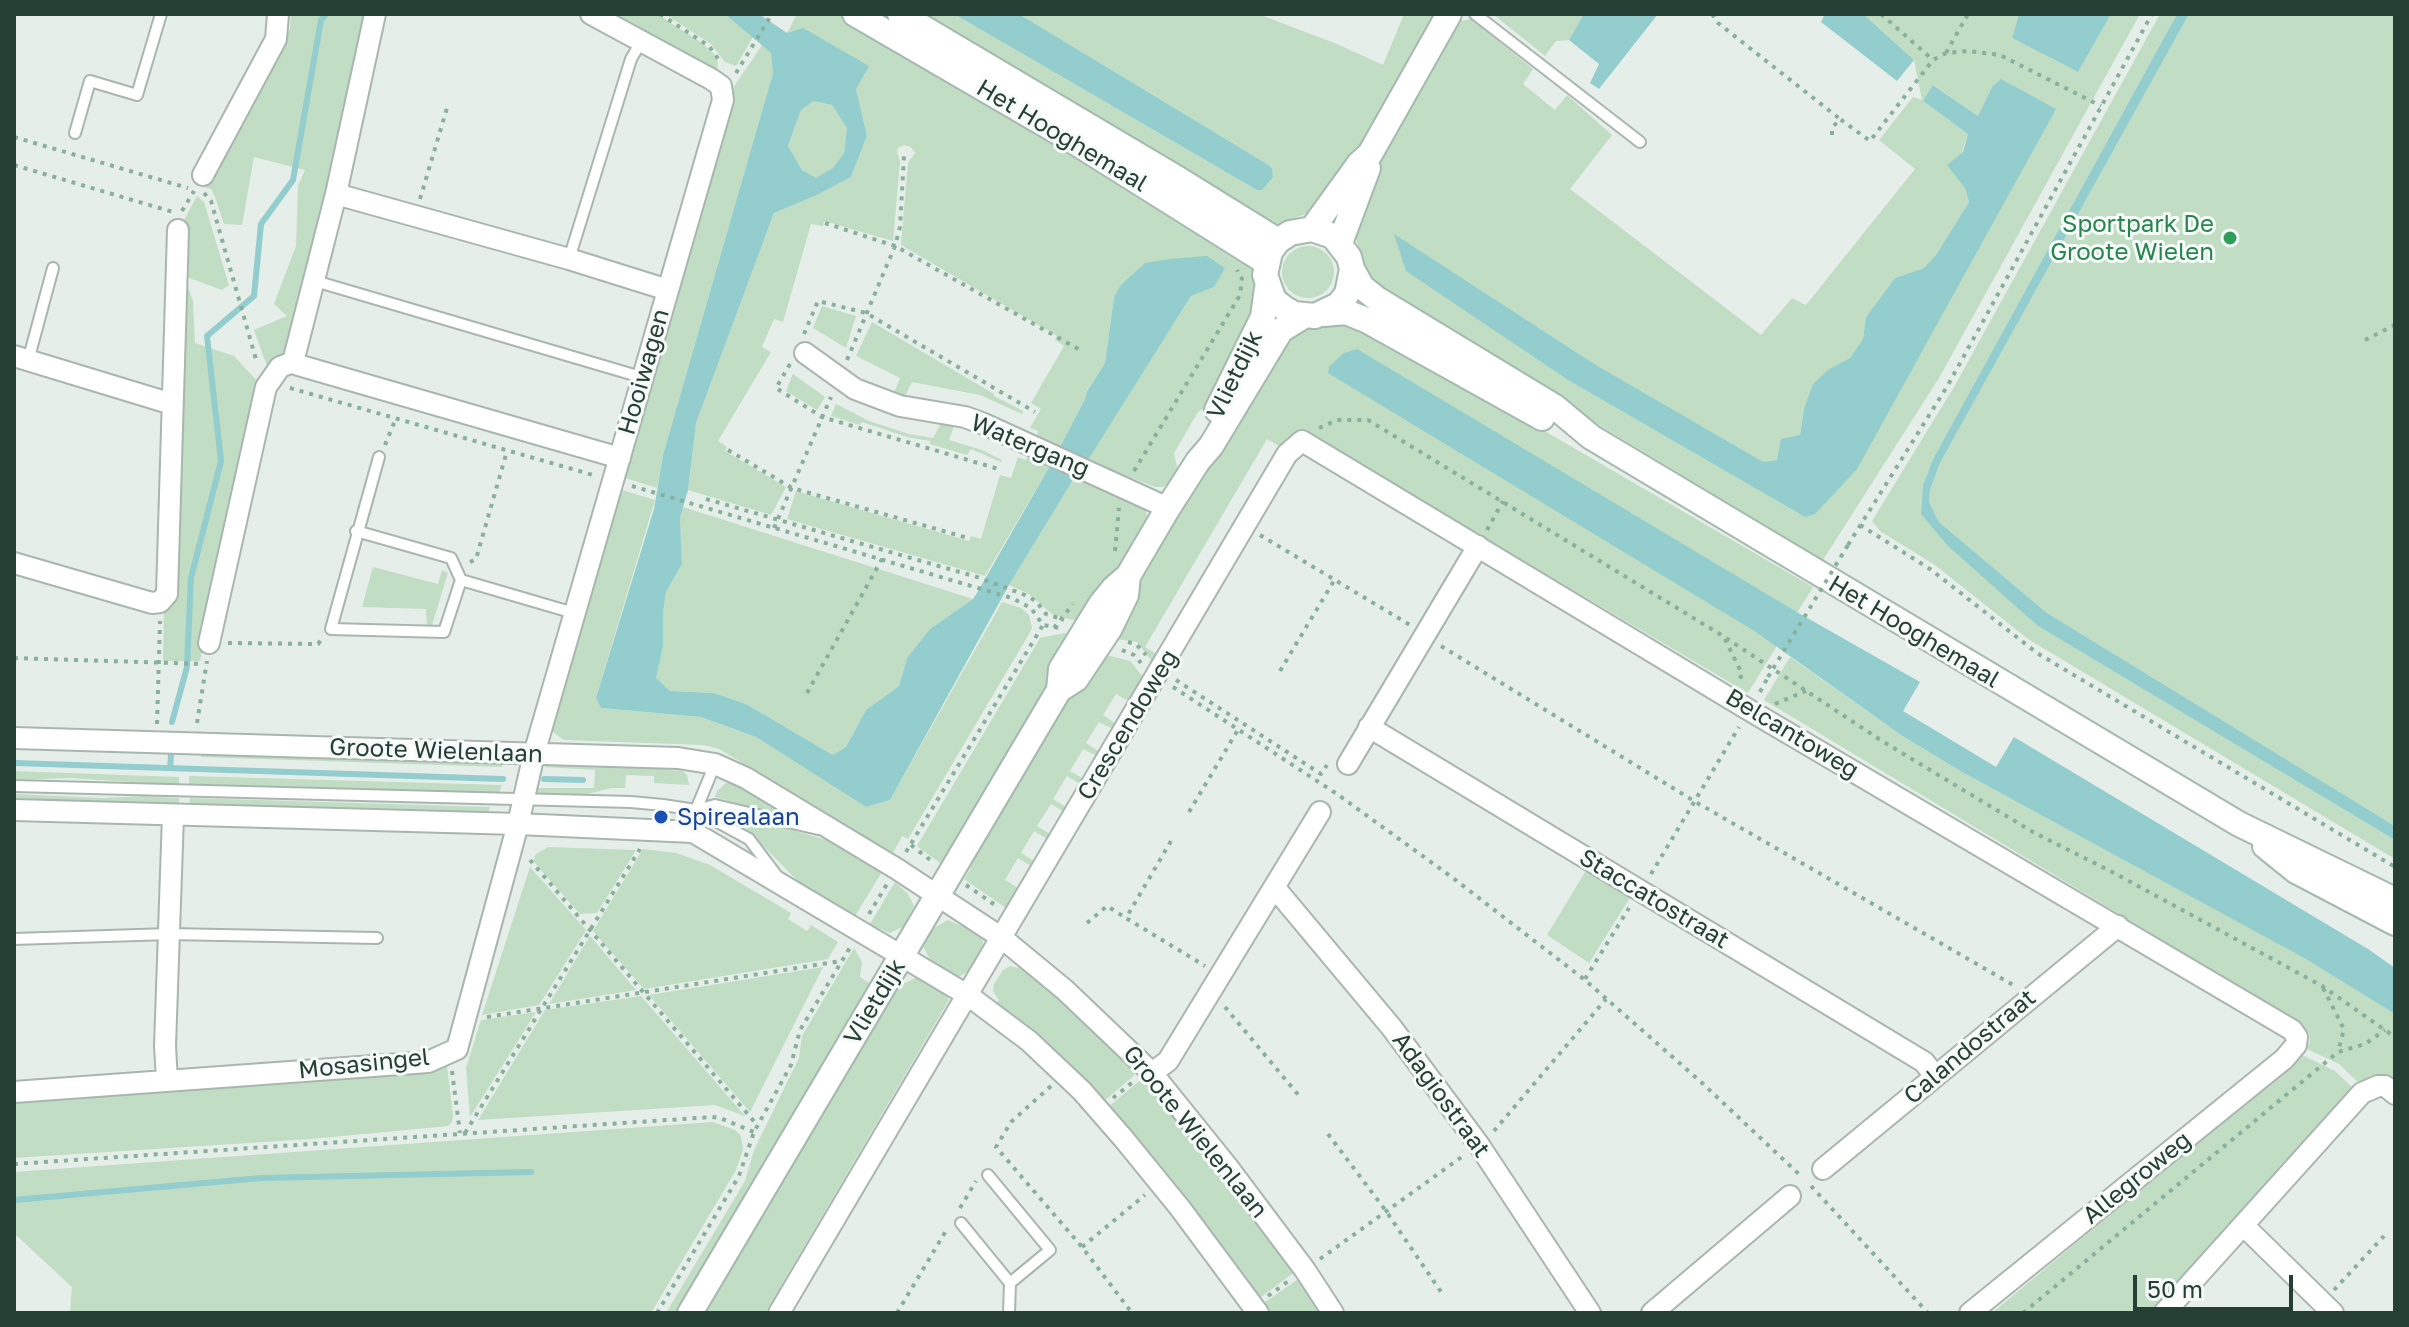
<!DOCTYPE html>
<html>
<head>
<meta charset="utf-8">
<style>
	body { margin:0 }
	#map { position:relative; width:2409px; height:1327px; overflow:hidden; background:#e6eee9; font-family:"Golos Text",sans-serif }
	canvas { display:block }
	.frame { position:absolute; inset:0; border:16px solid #263f34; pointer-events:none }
	.scale { position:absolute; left:2133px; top:1275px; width:160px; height:36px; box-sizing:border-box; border:4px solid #263f34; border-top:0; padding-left:10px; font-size:24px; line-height:28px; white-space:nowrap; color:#263f34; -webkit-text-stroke:6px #f6faf8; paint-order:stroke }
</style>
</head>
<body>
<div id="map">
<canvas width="2409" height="1327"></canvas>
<div class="frame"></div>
<div class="scale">50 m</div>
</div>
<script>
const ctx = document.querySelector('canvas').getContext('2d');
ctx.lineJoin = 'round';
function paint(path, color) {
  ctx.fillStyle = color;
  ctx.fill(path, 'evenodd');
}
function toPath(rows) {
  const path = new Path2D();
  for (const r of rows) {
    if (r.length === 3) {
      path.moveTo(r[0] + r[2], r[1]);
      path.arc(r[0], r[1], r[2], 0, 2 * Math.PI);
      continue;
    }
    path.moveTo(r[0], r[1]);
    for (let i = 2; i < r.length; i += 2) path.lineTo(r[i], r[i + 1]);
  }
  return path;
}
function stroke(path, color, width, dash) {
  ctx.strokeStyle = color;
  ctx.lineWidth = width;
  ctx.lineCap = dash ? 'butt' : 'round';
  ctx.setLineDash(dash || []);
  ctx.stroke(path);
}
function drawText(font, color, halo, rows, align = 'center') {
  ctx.font = font + ' "Golos Text",sans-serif';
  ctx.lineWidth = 6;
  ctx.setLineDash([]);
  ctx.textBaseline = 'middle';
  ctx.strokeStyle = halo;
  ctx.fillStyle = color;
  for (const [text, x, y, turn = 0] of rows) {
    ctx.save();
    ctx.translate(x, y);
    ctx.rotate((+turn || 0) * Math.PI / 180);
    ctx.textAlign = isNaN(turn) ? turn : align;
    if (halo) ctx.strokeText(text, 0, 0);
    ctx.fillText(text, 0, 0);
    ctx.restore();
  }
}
const green = toPath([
	[291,14,366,14,292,340,269,372,254,330,287,316,274,304,296,246,298,186,305,170,254,157,242,225,224,224,215,197,211,189,206,188,290,29],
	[603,14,657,14,702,43,714,54,718,63,716,77],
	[665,14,725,14,753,37,736,66,725,62,711,44],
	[797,14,843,14,1204,228,1255,268,1259,298,1215,402,1198,412,1174,453,1178,472,1172,481,1163,487,1155,487,1087,460,1191,296,1214,287,1114,297,1105,363,1087,390,1085,399,1059,448,1041,440,1037,435,1038,431,1030,428,1041,409,1031,403,1064,346,1055,340,1057,336,901,245,908,163,915,153,911,147,904,145,898,148,897,152,900,162,893,241,824,221,823,226,811,224,783,322,774,319,762,347,771,352,718,441,727,447,725,451,786,487,771,515,688,490,696,423,774,213,815,196,851,177,867,136,856,89,787,33],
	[910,14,954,14,1257,190,1273,177,1272,168,1267,164,1019,14,1258,14,1337,44,1383,65,1404,14,1439,14,1366,138,1328,198,1311,212,1275,225],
	[1493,14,1584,14,1569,40,1556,41,1545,56],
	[1863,14,2019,14,2012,38,2078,72,2111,14,2140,14,1939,378,1823,560,1377,291,1364,270,1353,227,1389,136,1456,22,1471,19,1533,69,1523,84,1555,110,1567,95,1612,135,1570,189,1761,335,1792,298,1806,305,1915,169,1879,140,1913,97,1922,100,1914,60],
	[1934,85,1978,116,1992,87,2055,110,1805,517,1568,380,1407,271,1395,235,1596,365,1763,463,1777,460,1780,450,1800,435,1804,409,1829,369,1850,358,1863,339,1866,317,1895,278,1924,268,1936,255,1969,202,1965,188,1955,174,1968,134,1923,101],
	[2160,14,2177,14,1933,459,1923,485,1921,514,2038,626,2395,840,2395,859,2028,639,1935,565,1880,531,1872,521,1954,387],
	[2189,14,2395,14,2395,826,2047,613,1939,522,1929,502,1930,490,1940,463],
	[762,45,772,53,773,73,663,455,657,488,622,477,729,94],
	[814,101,832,105,847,128,844,153,833,168,816,179,802,170,788,146,801,110],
	[197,196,204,202,229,285,222,290,184,276,193,301,195,343,234,356,259,383,200,661,163,661,164,612,173,604,184,276,183,222],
	[1308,272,26],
	[822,306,856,316,846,348,813,328],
	[872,322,994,394,994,396,1023,411,1022,414,980,395,912,382,905,396,894,393,900,378,856,356],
	[1357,322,1813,587,1748,693,1308,434,1293,434,1281,447,1267,439,1145,647,1158,655,1153,663,1137,642,1117,639,1138,581,1283,339,1305,329],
	[793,374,825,397,817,410,786,391],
	[836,404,869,421,909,434,933,438,941,423,954,426,949,440,982,450,1002,460,1001,462,971,449,967,455,930,444,930,441,907,437,862,422,860,425,831,416],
	[1030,456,1051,464,985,576,787,519,796,491,969,541,971,536,981,539,1000,475,1011,478,1018,457,1025,460],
	[1076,475,1144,507,1149,520,1116,577,1078,621,1053,615,1029,594,1009,585],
	[622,490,655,500,596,698,601,708,701,717,756,737,866,807,890,800,1002,602,1021,608,1029,615,1032,628,1029,634,908,839,902,836,893,853,719,749,704,745,564,740,550,730],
	[683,507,973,599,930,629,907,658,899,686,866,710,846,747,833,755,746,704,714,693,670,691,656,678,663,647,663,613,666,592,682,564,680,518],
	[373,567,438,584,442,570,448,573,432,625,427,626,426,609,362,607],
	[1065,633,1073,637,1050,685,950,854,947,852,940,863,917,846,1040,638],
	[1102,654,1130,661,1144,678,1130,702,1116,694,1103,715,1116,724,1113,729,1099,722,1086,743,1100,752,1097,756,1083,749,1070,771,1084,779,1080,784,1067,776,1053,799,1066,807,1063,811,1051,804,1037,826,1050,834,1047,839,1034,831,1021,853,1034,861,1031,866,1018,858,1005,880,1018,888,1006,908,964,879,971,868,968,864,1066,703],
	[1790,657,1901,735,1962,772,2307,959,2395,1014,2395,1081,2382,1075,2372,1075,2359,1083,2339,1064,2307,1049,2310,1041,2309,1033,2300,1023,1764,700],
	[201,750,503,759,502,767,201,757],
	[553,761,667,764,668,770,683,771,687,775,689,785,654,783,654,776,626,775,625,788,611,788,576,797,535,796,537,788,594,788,595,770,544,767],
	[14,771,179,777,179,785,71,778,14,780],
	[189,776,502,785,498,795,189,786],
	[739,782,796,819,715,797,717,791,726,783],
	[14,794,104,798,143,796,179,798,179,809,14,804],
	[190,798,490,807,487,817,189,808],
	[716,809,838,843,883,870,854,918,806,889,746,829],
	[548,847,636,850,597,913,580,914,533,861,536,854],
	[643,849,676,853,710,865,791,913,788,919,807,931,811,925,838,942,828,959,644,989,593,931],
	[530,867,586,930,539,1005,482,1015],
	[1587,869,1631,896,1589,963,1547,935],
	[895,882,908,894,914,906,903,927,889,933,870,924],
	[948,920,966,928,968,925,982,936,983,942,983,949,972,970,958,977,941,971,943,967,931,961,923,946,934,928],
	[590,936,636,990,549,1004],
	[854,948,862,962,860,977,869,983,869,987,794,1119,678,1313,666,1313,745,1181,754,1150,799,1058,802,1036],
	[1021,963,1139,1071,1102,1103,995,1005,999,1000,993,991,994,984,1003,970,1010,966,1018,968],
	[823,967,750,1112,649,995],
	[915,978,927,980,943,989,949,1000,765,1313,701,1313,888,997,901,985],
	[641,996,745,1116,715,1105,478,1120,545,1010],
	[536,1012,470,1117,466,1068,481,1020],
	[2302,1055,2335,1071,2354,1089,2148,1313,1992,1313],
	[447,1066,453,1115,452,1122,448,1126,311,1139,14,1158,14,1100],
	[1144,1077,1296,1271,1257,1300,1107,1108],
	[713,1122,735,1130,741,1136,743,1150,736,1170,651,1313,70,1313,72,1287,17,1236,14,1236,14,1172],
	[1301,1277,1325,1313,1267,1313,1261,1305]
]);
const water = toPath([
	[725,14,759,14,787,33,803,28,869,66,856,89,867,136,851,177,815,196,774,213,696,423,688,490,680,518,682,564,666,592,663,613,663,647,656,678,670,691,714,693,746,704,833,755,846,747,866,710,899,686,907,658,930,629,973,599,977,593,1051,464,1085,399,1087,391,1105,363,1114,297,1121,285,1145,263,1169,259,1207,256,1225,268,1214,287,1191,296,1091,455,1076,475,1009,585,890,800,866,807,756,737,701,717,601,708,596,698,654,509,663,455,773,73,771,53],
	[814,101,832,105,847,128,844,153,833,168,816,178,802,170,788,146,801,110],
	[954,14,1019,14,1267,164,1272,168,1273,177,1262,190,1257,190],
	[1584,14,1658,14,1599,89,1590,83,1599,64,1569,40],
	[1825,14,1863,14,1914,60,1897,81,1821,22],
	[2019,14,2111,14,2078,72,2012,38],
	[2177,14,2189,14,1940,463,1930,490,1929,502,1939,522,2047,613,2395,826,2395,840,2038,626,1948,546,1921,514,1923,485,1933,459],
	[2001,79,2056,109,1857,469,1815,514,1805,517,1568,380,1406,271,1394,234,1596,365,1763,462,1777,460,1781,439,1800,435,1804,409,1813,384,1829,369,1850,358,1863,339,1866,317,1895,278,1924,268,1936,255,1969,202,1965,188,1947,165,1963,152,1968,134,1923,101,1933,85,1978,116,1992,87],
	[1357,349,1795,611,1920,682,1903,711,1996,767,2014,737,2368,949,2395,968,2395,1014,2306,959,1962,772,1901,735,1756,632,1328,373,1329,367,1344,353]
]);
const stream = toPath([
	[172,722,187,667,191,578,221,461,207,336,254,296,261,224,293,180,321,20,326,14],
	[14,763,503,779],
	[170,768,171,755],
	[544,779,583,780],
	[14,1200,261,1178,531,1172]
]);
const path = toPath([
	[660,14,709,46,719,60],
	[1712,14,1718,23,1840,119],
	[1881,14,1933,60],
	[1946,53,1968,14],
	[736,73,772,14],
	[1832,135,1832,128,1840,119,1870,141,1933,60,1946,53,1969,51,2000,55,2101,106],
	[14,137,188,188],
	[14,165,173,212],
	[204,193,211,201,257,363],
	[420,199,447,108],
	[182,211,194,191],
	[825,223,895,246,1080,350],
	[804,334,818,301,866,313,1035,412],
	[2365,340,2395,325],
	[847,360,895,246,900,227,904,156],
	[790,364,776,388,822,417,1002,470],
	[290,388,593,475],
	[1319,428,1337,420,1368,420,1723,636,1882,741,2033,832,2116,874,2322,986,2395,1037],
	[385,445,396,418],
	[728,450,792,488,968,538],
	[1134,471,1240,295,1242,279,1237,270],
	[632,486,1012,598,1031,608,1043,625,1059,628],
	[706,499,977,577,1025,595,1036,601,1046,614,1064,620],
	[1860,525,1930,569,2037,653,2395,867],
	[774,528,831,397],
	[1487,530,1503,501],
	[1260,535,1410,625],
	[1848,545,1948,385,2152,14],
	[1115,551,1119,508],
	[470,562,476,559,507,451],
	[1054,628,1073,604],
	[1725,639,1742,674,1739,681],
	[1128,642,1136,644,1146,655],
	[228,643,318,644,321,640],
	[1441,646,1694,801,2015,986],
	[1122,650,1134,655,1141,663],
	[14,658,204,664],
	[1280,671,1335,579],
	[1176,680,1321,774,1327,765],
	[1173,687,1337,794,1453,878,1585,980,1701,1082,1802,1177],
	[1760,692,1768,677],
	[807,693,882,559],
	[1775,704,1806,691],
	[197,723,207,661],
	[157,724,160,621],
	[1189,812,1239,728],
	[1171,841,1126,918,1205,966],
	[911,845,933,862],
	[906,852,1043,625],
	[530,860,758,1126],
	[1651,874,1739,727],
	[966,885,998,907],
	[869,914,887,884],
	[1087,923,1107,906,1126,918],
	[1585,979,1629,908],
	[2323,988,2344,1029,2338,1052],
	[1225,1007,1300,1097],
	[487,1017,841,961],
	[452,1071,460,1133],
	[1051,1086,1011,1122,996,1147,1082,1247,1132,1313],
	[1113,1098,1134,1081],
	[1494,1131,1606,999],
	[465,1133,640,849],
	[1328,1134,1386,1211,1441,1292],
	[14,1164,712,1117,720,1118,754,1132],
	[1811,1186,1928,1313],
	[960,1208,976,1181],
	[1082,1247,1145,1195],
	[1320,1259,1463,1156],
	[2334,1290,2384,1236],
	[1268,1296,1290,1280],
	[657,1313,739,1176,754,1132,791,1065,800,1030,851,946],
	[897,1313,947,1229],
	[2023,1313,2338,1052,2365,1044,2385,1030]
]);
const lane = toPath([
	[1475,14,1640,142],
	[75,133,90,81,137,95,161,14],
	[569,259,631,59,641,42],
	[315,281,641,377],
	[28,361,53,268],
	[379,457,331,629,444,632,461,580,574,613],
	[356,531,451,558,461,580],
	[14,786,631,802,663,805,696,810,749,839,777,876],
	[696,810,715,805,818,829],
	[693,832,696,810,715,764],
	[14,939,169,934,377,938],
	[988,1175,1050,1250,1010,1283,1009,1313],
	[961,1223,1010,1283]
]);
const street = toPath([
	[203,175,276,39,278,14],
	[336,194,569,259,668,290],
	[805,353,855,389,900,406,965,417,984,424,1168,508],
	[14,356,172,404],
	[293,362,336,194,375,14],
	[293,362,298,365,620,458],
	[14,563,152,603,160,602,167,594,178,230],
	[209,643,266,387,280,367,293,362],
	[1369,727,1924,1062,1935,1076],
	[14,738,678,758,715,764,746,778,897,869,1002,938,1065,990,1152,1073,1227,1166,1305,1270,1333,1313],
	[1348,764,1478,546],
	[14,810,518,824,693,832,969,996,1029,1041,1082,1091,1123,1138,1180,1208,1258,1313],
	[1275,888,1392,1028,1479,1145,1590,1313],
	[1152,1073,1168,1061,1320,812],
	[167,1081,165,1046,173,816],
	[14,1092,428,1062,457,1049,518,824,534,754,723,100,721,86,711,79,591,14],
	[1823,1169,2118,926],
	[2244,1226,2333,1313],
	[779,1313,1287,454,1302,441,1749,710,2292,1030,2297,1037,2296,1045,2284,1059,1970,1313],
	[1652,1313,1790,1196],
	[2164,1313,2362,1093,2378,1086,2385,1086,2395,1094]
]);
const secondary = toPath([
	[855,14,1070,139,1266,262],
	[900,14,1175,177,1278,241],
	[1312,229,1359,164,1370,154,1449,14],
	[1340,243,1368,168],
	[1352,269,1347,294,1338,305,1315,316,1294,314,1284,308,1274,300,1265,275,1270,252,1278,241,1290,233,1312,229,1333,236,1349,257,1352,269,1362,287,1377,299,1555,407,1591,437,2239,824,2395,900],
	[1324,314,1346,312,1366,320,1542,418],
	[1217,410,1263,317,1267,288],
	[1059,690,1076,679,1110,628,1126,595,1128,576],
	[2265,846,2296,871,2395,923],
	[690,1313,1059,690,1061,669,1101,604,1114,588,1128,576,1168,508,1198,461,1211,446,1281,330,1304,316]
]);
const pathBridge = toPath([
	[1768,677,1848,545]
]);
const markers = [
	[2230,238,8,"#2e9e5b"],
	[661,817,8,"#1a4fb4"]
];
const streetNames = [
	["Het Hooghemaal",1062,136,31],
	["Hooiwagen",644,372,-74],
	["Vlietdijk",1235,375,-64],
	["Watergang",1030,446,23],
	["Het Hooghemaal",1914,632,31],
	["Crescendoweg",1128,725,-59],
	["Belcantoweg",1792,734,31],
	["Groote Wielenlaan",436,751,2],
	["Staccatostraat",1654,899,31],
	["Vlietdijk",875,1002,-59],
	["Calandostraat",1970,1047,-40],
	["Mosasingel",364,1064,-6],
	["Adagiostraat",1441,1095,54],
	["Groote Wielenlaan",1195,1132,51],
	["Allegroweg",2137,1178,-39]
];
const leisureNames = [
	["Sportpark De",2214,224],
	["Groote Wielen",2214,252]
];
const transitNames = [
	["Spirealaan",677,817]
];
paint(green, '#c1ddc4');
paint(water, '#93cdce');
stroke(stream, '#93cdce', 6);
stroke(lane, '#a9b6af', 14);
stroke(street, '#a9b6af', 24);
stroke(secondary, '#a5b9af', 28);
stroke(path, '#89af9d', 4, [4, 6]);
stroke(lane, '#fff', 10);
stroke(street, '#fff', 20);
stroke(secondary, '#fff', 24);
stroke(pathBridge, '#89af9d', 4, [4, 6]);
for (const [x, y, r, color] of markers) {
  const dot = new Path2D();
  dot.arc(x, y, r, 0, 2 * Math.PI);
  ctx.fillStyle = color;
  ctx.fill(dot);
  stroke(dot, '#f6faf8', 3);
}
drawText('24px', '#263f34', '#f6faf8', streetNames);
drawText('24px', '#27864d', '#f6faf8', leisureNames, 'right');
drawText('24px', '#164399', '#f6faf8', transitNames, 'left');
</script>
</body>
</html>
